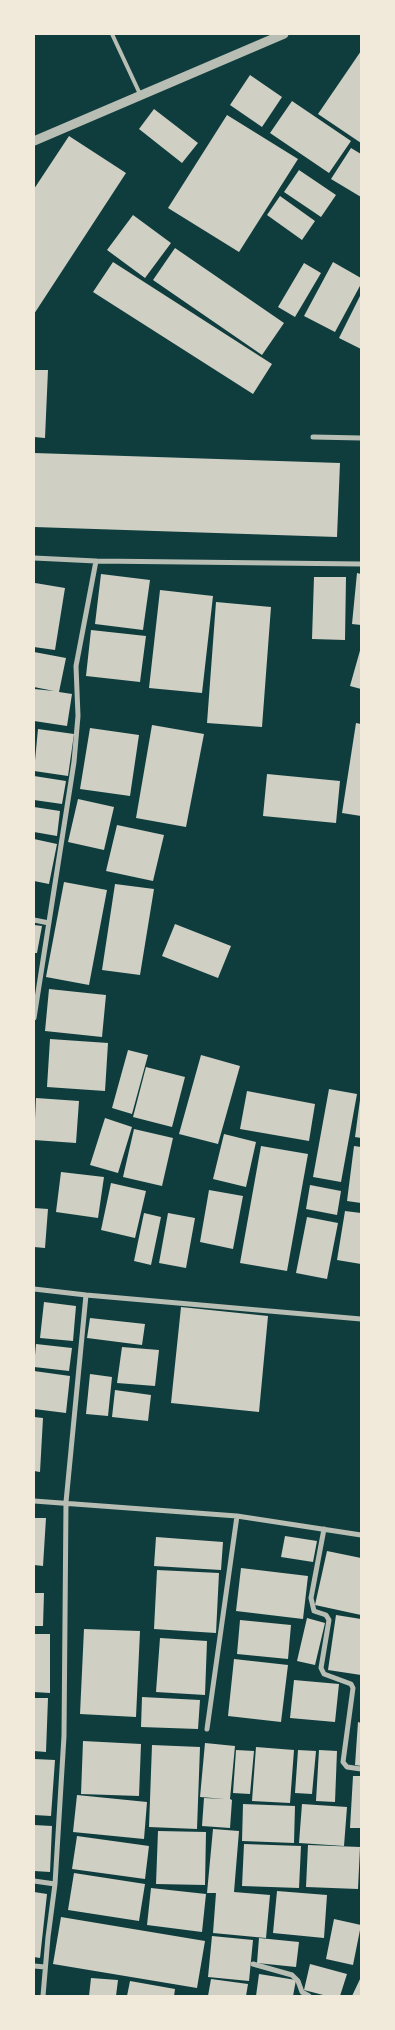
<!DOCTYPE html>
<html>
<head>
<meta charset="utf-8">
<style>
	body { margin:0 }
	#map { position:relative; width:395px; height:2030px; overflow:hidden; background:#0f3d3e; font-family:Signika,sans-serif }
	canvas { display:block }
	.frame { position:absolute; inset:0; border:35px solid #f1e9da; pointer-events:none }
</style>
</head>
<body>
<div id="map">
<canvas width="395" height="2030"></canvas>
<div class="frame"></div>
</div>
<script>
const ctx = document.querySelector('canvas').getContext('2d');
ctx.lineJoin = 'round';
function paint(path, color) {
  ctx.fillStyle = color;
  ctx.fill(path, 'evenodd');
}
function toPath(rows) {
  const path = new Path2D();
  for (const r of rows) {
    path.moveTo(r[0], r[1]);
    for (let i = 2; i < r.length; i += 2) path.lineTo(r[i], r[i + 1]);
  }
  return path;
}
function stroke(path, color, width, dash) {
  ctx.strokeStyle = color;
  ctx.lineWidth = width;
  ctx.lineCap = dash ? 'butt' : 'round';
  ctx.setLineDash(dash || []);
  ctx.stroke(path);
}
const building = toPath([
	[361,51,361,143,318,114],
	[250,75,282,97,262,127,230,105],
	[292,101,351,141,329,173,270,133],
	[154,109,198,143,182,163,139,129],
	[227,115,298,159,239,252,168,208],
	[69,136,126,173,34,314,34,189],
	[351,148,361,154,361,197,331,179],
	[299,170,336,195,321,217,284,192],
	[280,196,315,221,302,240,267,215],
	[133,215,171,243,145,278,107,250],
	[175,248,284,323,262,355,153,280],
	[113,262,272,364,253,394,93,292],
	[333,262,361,278,361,284,335,332,304,316],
	[304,263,321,273,295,317,278,307],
	[361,294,361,349,339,338],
	[34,370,48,370,45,438,34,437],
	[34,453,340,463,337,537,34,527],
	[357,573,361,574,361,625,352,624],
	[101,574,150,580,143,630,95,624],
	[314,577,346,577,345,640,312,639],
	[35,583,65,588,55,650,34,647],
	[160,590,213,596,202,693,149,688],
	[216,602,271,607,262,727,207,723],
	[91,630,146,636,140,682,86,676],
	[361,647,361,689,350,686],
	[34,652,66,658,59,692,72,694,67,726,34,721,34,689,54,691,34,687],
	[356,723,361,724,361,816,342,813],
	[152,725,204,734,186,827,136,818],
	[90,728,139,735,130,796,80,789],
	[38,729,74,734,68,776,34,771],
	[267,774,340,781,336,823,263,816],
	[34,776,66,781,62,804,34,800],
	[78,799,114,807,104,850,68,842],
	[34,807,60,811,57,836,34,832],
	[117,825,164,835,153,881,106,871],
	[34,839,57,844,49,884,34,881],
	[64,882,107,890,89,985,46,977],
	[115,884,154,889,140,975,102,970],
	[175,924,231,946,218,978,162,956],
	[34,925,42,926,37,953,34,953],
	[49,989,106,995,102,1037,45,1031],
	[50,1039,108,1043,105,1091,47,1087],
	[128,1050,148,1055,132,1114,112,1108],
	[201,1055,240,1066,218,1144,179,1134],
	[146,1067,185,1077,172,1127,133,1117],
	[329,1089,357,1094,341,1182,313,1177],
	[247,1091,315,1104,309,1141,240,1129],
	[36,1098,79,1101,76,1143,34,1140],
	[360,1100,361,1100,361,1138,355,1137],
	[105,1118,132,1127,118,1173,90,1165],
	[134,1129,173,1138,162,1186,123,1177],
	[224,1134,256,1142,246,1187,213,1179],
	[261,1146,308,1154,287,1271,240,1263],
	[354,1146,361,1147,361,1203,347,1201],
	[61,1172,104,1177,98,1218,56,1212],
	[111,1183,146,1191,135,1238,101,1230],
	[310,1185,341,1191,337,1215,306,1209],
	[209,1190,243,1196,233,1249,200,1242],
	[34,1208,48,1209,45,1248,34,1247],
	[345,1211,361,1213,361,1264,337,1260],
	[144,1213,161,1217,151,1265,134,1261],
	[168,1213,195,1218,186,1268,159,1263],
	[307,1217,338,1223,327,1279,296,1273],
	[44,1302,76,1306,73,1341,40,1338],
	[181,1307,268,1316,259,1412,171,1403],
	[90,1318,145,1324,142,1345,87,1338],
	[36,1344,72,1348,69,1371,34,1367],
	[122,1347,159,1350,155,1386,117,1383],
	[34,1371,70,1376,66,1413,34,1409],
	[90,1374,112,1377,108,1416,86,1414],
	[115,1390,151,1395,148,1421,112,1417],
	[34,1417,43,1418,40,1472,34,1471],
	[34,1518,46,1518,43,1566,34,1565],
	[285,1536,317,1541,313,1562,281,1557],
	[156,1537,223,1542,221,1570,154,1566],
	[327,1551,361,1558,361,1615,315,1605],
	[241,1568,308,1576,303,1619,236,1611],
	[157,1570,219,1573,216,1633,154,1629],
	[34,1593,44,1593,43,1626,34,1626],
	[336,1615,361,1619,361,1675,328,1670],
	[307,1618,325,1623,315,1665,297,1661],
	[240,1620,291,1625,288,1659,237,1654],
	[84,1629,140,1631,136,1717,80,1714],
	[34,1634,50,1634,50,1693,34,1692],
	[160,1638,207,1641,205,1695,156,1692],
	[234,1659,288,1665,281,1722,228,1716],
	[294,1680,339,1684,335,1722,290,1718],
	[142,1697,200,1700,198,1729,141,1727],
	[34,1698,48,1698,46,1752,34,1751],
	[358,1722,361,1723,361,1766,355,1765],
	[83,1741,141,1744,139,1796,81,1794],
	[205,1743,235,1746,230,1799,232,1800,230,1828,202,1826,204,1798,225,1799,200,1797],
	[152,1745,200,1747,197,1829,149,1827],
	[256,1747,294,1750,290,1803,252,1801],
	[236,1750,254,1751,250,1794,233,1793],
	[298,1750,316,1751,312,1794,295,1793],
	[319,1750,337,1751,335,1802,316,1801],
	[34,1759,55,1760,51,1816,34,1815],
	[353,1776,361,1776,361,1828,350,1828],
	[77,1795,147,1802,144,1839,73,1832],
	[243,1804,295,1806,294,1843,242,1841],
	[302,1804,347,1807,344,1846,299,1843],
	[34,1825,52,1826,50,1872,34,1871],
	[213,1829,239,1831,234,1892,270,1895,266,1938,213,1933,216,1893,207,1893],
	[158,1831,206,1832,205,1885,156,1884],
	[77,1836,149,1846,145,1879,72,1869],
	[244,1844,301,1846,299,1888,242,1886],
	[308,1845,360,1847,358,1889,306,1887],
	[74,1873,145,1884,139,1921,68,1910],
	[151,1888,206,1894,202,1932,147,1925],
	[277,1891,327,1895,324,1938,273,1933],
	[34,1892,47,1894,40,1958,34,1957],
	[61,1917,205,1941,197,1988,53,1964],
	[334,1919,361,1925,353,1965,326,1959],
	[212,1936,253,1940,249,1981,208,1977],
	[259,1938,299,1942,296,1967,257,1963],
	[310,1964,347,1974,340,1996,327,1996,304,1990],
	[259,1974,296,1980,293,1996,256,1996],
	[361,1977,361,1996,352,1996],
	[91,1978,118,1980,116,1996,89,1996],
	[211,1979,248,1984,246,1996,208,1996],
	[130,1981,175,1989,174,1996,127,1996]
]);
const service = toPath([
	[112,34,140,94]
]);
const minor = toPath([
	[313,437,361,438],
	[34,558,96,561,361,564],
	[34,920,49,923],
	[34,1018,74,762,78,716,76,666,96,561],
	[34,1289,86,1295,361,1319],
	[34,1501,237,1516,361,1535],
	[324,1529,311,1598,314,1611,326,1615,329,1620,321,1668,324,1674,351,1684,353,1688,343,1762,347,1767,361,1769],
	[207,1729,237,1516],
	[34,1881,55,1884],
	[253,1964,292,1975,298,1981,302,1992,309,1996],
	[34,1966,45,1967],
	[43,1996,48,1937,55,1884,64,1736,66,1502,86,1295]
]);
const tertiary = toPath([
	[34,141,284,34]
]);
paint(building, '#cfcfc3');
stroke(service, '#b8beb3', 4);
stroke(minor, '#b8beb3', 5);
stroke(tertiary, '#b8beb3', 9);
</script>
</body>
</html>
